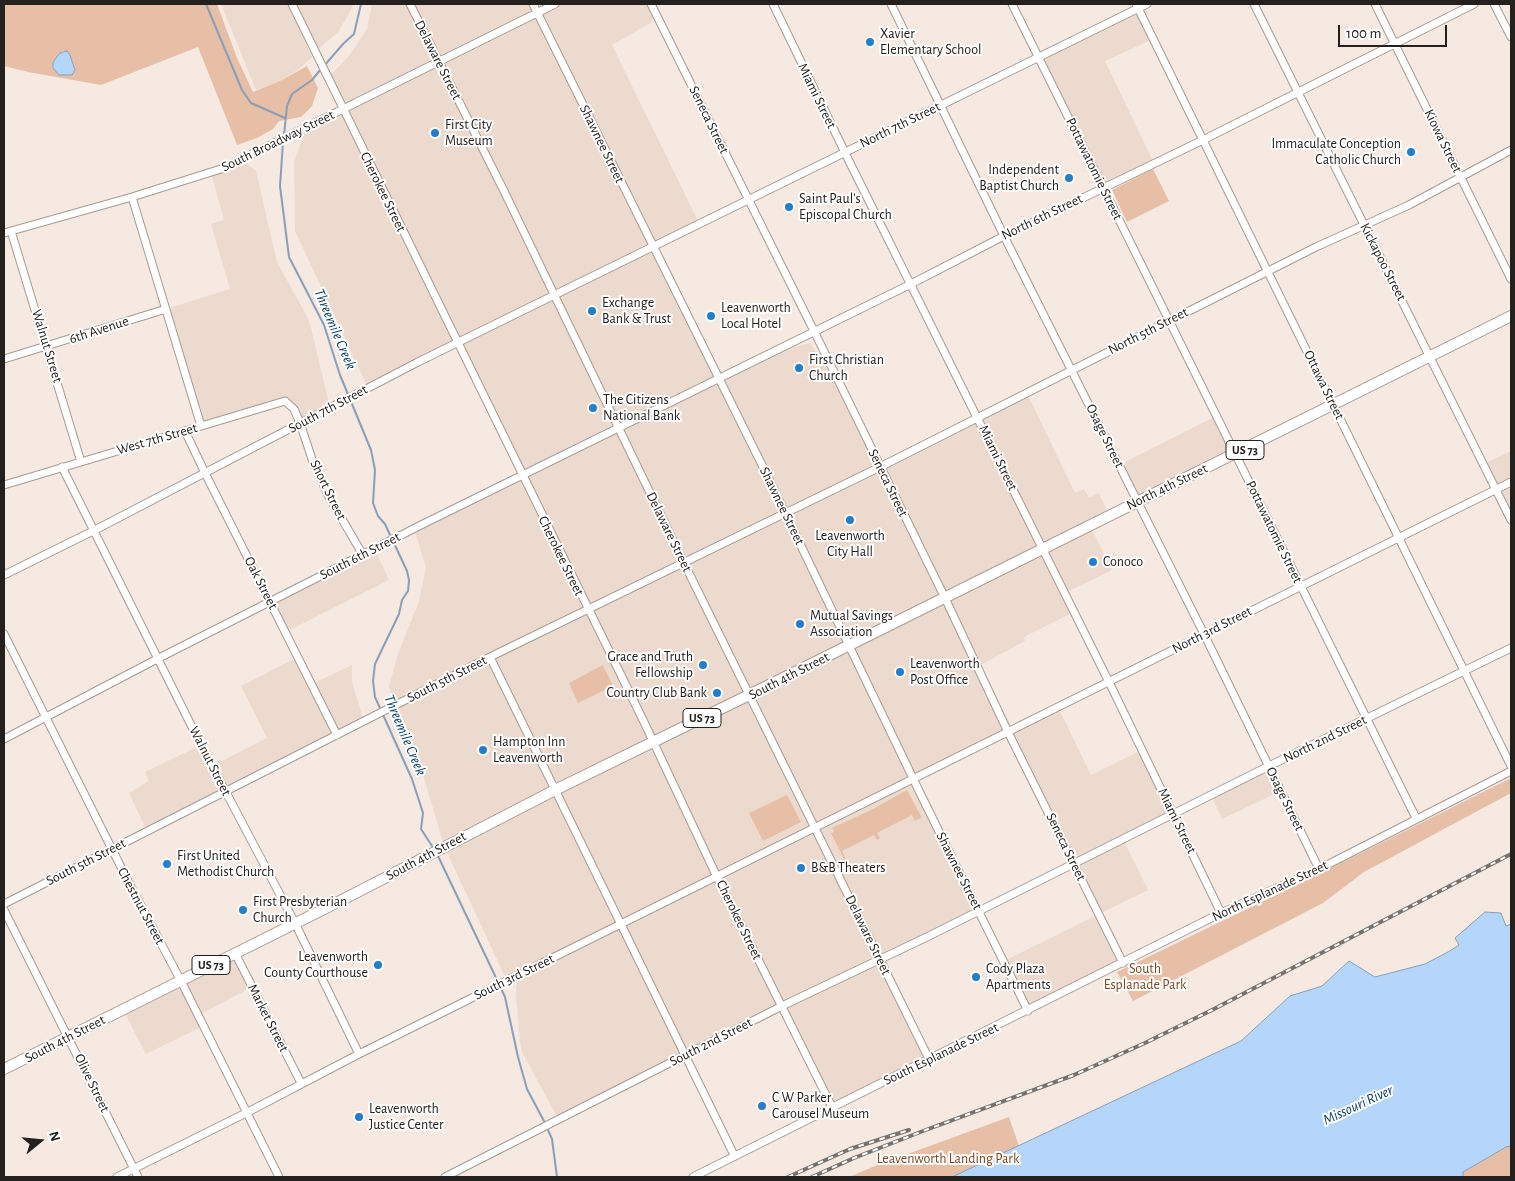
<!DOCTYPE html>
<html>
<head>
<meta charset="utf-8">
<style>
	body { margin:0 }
	#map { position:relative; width:1515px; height:1181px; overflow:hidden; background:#f5e9e2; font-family:"Alegreya Sans",sans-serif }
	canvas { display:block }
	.frame { position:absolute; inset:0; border:5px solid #24201e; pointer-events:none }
	.north { position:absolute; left:15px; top:1116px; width:50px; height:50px; -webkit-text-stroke:4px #fff; paint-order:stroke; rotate:73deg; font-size:14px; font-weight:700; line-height:20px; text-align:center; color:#24201e }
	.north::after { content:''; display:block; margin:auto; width:18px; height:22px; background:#24201e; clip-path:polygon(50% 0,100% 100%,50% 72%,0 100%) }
	.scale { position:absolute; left:1338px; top:25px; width:109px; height:22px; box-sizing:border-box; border:2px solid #24201e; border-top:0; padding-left:6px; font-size:15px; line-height:18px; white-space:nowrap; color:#24201e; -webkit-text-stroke:4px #fff; paint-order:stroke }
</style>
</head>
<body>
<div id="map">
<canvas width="1515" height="1181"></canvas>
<div class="frame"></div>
<div class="north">N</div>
<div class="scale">100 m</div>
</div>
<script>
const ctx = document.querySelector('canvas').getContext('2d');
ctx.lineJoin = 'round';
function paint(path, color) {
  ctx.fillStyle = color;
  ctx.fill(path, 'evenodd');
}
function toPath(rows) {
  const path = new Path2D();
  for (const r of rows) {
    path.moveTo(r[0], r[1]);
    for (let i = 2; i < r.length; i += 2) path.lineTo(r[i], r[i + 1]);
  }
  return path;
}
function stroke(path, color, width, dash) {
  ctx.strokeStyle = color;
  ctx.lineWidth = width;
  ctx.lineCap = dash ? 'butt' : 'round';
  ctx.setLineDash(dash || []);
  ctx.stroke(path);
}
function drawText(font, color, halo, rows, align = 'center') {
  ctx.font = font + ' "Alegreya Sans",sans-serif';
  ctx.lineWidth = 4;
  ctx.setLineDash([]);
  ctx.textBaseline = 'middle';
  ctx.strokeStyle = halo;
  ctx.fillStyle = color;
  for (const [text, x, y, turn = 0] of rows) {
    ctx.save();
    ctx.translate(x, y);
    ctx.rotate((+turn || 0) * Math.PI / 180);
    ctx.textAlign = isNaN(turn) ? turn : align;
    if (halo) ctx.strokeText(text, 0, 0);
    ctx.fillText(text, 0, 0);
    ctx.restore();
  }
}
const built = toPath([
	[221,4,289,4,312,57,299,69,282,80,256,90],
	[293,4,353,4,351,10,338,32,317,50],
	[372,4,651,4,655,11,652,22,612,45,700,225,654,247,719,378,765,355,810,343,847,401,880,467,1027,393,1075,493,1084,489,1089,498,1099,493,1109,516,1090,526,1112,570,1065,593,1074,612,1024,637,1025,641,977,667,1008,731,1058,707,1091,775,1142,750,1173,814,1123,839,1148,890,1099,914,1123,963,1028,1011,1004,961,1099,914,1008,732,913,778,979,911,880,959,929,1059,832,1107,782,1007,559,1120,522,1052,520,1043,516,993,517,976,507,981,444,846,419,761,394,706,389,686,398,654,419,601,426,567,414,529,522,476,457,343,368,388,295,231,294,162,307,127,342,109,328,78,349,56,367,29],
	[1138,8,1153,39,1105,61,1154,163,1103,187,1038,57],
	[243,160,256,171,277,262,309,320,330,407,300,423,285,401,201,426,166,309,230,289,211,224,224,220,211,173],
	[1216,416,1235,454,1137,502,1119,465],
	[1511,451,1511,520,1484,464],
	[375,549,389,580,286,632,270,601],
	[298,657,312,684,352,665,352,681,362,715,361,723,147,831,129,793,149,781,145,772,201,745,212,766,267,738,241,686],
	[1269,766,1281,791,1222,819,1211,795],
	[235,953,252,987,199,1015,203,1026,146,1054,123,1010]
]);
const green = toPath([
	[4,4,217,4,237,58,253,92,282,80,307,66,318,88,312,106,301,117,279,121,273,129,257,138,237,145,198,47,101,85,28,72,4,66],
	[64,51,70,55,74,65,59,75,53,68,53,62,60,53],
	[1153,169,1169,201,1127,222,1112,190],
	[603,665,613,686,578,703,569,683],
	[1511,778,1511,793,1364,872,1323,903,1133,1001,1117,972,1311,878],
	[907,790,921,816,921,818,915,821,912,815,877,833,880,838,877,840,874,835,842,851,851,870,855,868,857,869,856,872,852,875,831,833,834,832,833,829,830,829,871,810],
	[787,795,801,822,763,841,749,813],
	[1009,1117,1019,1146,952,1177,849,1177,875,1166],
	[1511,1146,1511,1177,1463,1177,1463,1172,1506,1147]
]);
const water = toPath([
	[67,51,70,55,75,70,72,75,59,75,53,68,53,62,60,53,67,51],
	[1485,912,1501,913,1506,926,1511,924,1511,1146,1506,1147,1463,1172,1463,1177,952,1177,1241,1041,1290,996,1322,986,1349,961,1375,977,1425,964,1448,952,1459,945,1455,938,1485,912]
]);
const stream = toPath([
	[206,4,242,90,251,103,285,118],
	[324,66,343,44,354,34,361,4],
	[284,135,287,106,292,94,312,80,321,69],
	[283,142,280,186,289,257,324,325,340,375,371,450,375,470,373,503,378,516,385,524,391,537],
	[393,541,407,571,409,580,408,591,402,600,399,614,375,664,373,681,375,697,412,779,423,813,421,829,434,849],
	[438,856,498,982],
	[500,986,505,997,518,1057,527,1089,545,1123],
	[547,1128,552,1139,557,1177]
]);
const minor = toPath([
	[292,4,644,722,717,877,832,1107],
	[410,4,504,191,684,563,929,1059],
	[533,4,763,467,922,797,1028,1011],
	[651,4,814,331,945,598,1008,732,1123,963],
	[773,4,851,165,1109,682,1221,913],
	[891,4,1004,236,1204,634,1319,869],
	[1012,4,1416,818],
	[1136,4,1511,766],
	[1254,4,1511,520],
	[1375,4,1511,279],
	[1494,4,1511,37],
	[132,197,201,426],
	[11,231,81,462],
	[4,233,132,197,224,168,555,4],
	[4,359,166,309],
	[185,431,205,473,337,735],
	[62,467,201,745,295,923,359,1054],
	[4,485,285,401,294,409,300,423,313,462,329,497,363,555],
	[4,575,93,531,418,362,1147,4],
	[4,634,130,885,181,981,279,1177],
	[490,657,734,1155],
	[4,739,159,658,423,524,911,284,1004,236,1203,140,1474,4],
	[4,904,490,657,880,467,1316,247,1409,205,1511,150],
	[4,910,138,1177],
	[235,953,301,1083],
	[117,1177,246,1113,359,1054,1511,482],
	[445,1177,782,1006,929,936,1269,766,1511,648],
	[693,1177,1221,913,1319,869,1511,771]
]);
const highway = toPath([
	[4,1069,342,900,555,790,749,695,1511,316]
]);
const rail = toPath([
	[788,1177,850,1149,909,1130],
	[812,1177,854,1158,923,1131,1074,1075,1145,1043,1214,1009,1511,854]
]);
const markers = [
	[870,42,5,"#227dca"],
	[435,133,5,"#227dca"],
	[1411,152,5,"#227dca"],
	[1069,178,5,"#227dca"],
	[789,207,5,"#227dca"],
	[592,311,5,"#227dca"],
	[711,316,5,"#227dca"],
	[799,368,5,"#227dca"],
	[593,408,5,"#227dca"],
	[850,520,5,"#227dca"],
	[1093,562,5,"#227dca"],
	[800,624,5,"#227dca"],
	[703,665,5,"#227dca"],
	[900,672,5,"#227dca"],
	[717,693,5,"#227dca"],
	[483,750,5,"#227dca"],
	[167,864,5,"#227dca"],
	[801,868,5,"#227dca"],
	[243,910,5,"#227dca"],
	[378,965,5,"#227dca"],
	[976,977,5,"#227dca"],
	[762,1106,5,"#227dca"],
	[359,1117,5,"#227dca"]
];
const shields = [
	[1245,450,38],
	[702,718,38],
	[211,965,38]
];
const shieldNames = [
	["US 73",1245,450],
	["US 73",702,718],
	["US 73",211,965]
];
const poiNames = [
	["Xavier",880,34],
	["Elementary School",880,50],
	["First City",445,125],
	["Museum",445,141],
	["Immaculate Conception",1401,144,"right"],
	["Catholic Church",1401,160,"right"],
	["Independent",1059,170,"right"],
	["Baptist Church",1059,186,"right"],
	["Saint Paul's",799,199],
	["Episcopal Church",799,215],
	["Exchange",602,303],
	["Bank & Trust",602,319],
	["Leavenworth",721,308],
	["Local Hotel",721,324],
	["First Christian",809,360],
	["Church",809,376],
	["The Citizens",603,400],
	["National Bank",603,416],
	["Leavenworth",850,536,"center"],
	["City Hall",850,552,"center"],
	["Conoco",1103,562],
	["Mutual Savings",810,616],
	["Association",810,632],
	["Grace and Truth",693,657,"right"],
	["Fellowship",693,673,"right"],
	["Leavenworth",910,664],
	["Post Office",910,680],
	["Country Club Bank",707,693,"right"],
	["Hampton Inn",493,742],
	["Leavenworth",493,758],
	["First United",177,856],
	["Methodist Church",177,872],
	["B&B Theaters",811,868],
	["First Presbyterian",253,902],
	["Church",253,918],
	["Leavenworth",368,957,"right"],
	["County Courthouse",368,973,"right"],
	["Cody Plaza",986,969],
	["Apartments",986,985],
	["C W Parker",772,1098],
	["Carousel Museum",772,1114],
	["Leavenworth",369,1109],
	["Justice Center",369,1125]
];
const streetNames = [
	["Delaware Street",438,60,63],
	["Miami Street",817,96,64],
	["Seneca Street",709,120,64],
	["North 7th Street",900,125,-26],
	["South Broadway Street",278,141,-26],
	["Kiowa Street",1443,141,64],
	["Shawnee Street",602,144,64],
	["Pottawatomie Street",1094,169,64],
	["Cherokee Street",383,192,64],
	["North 6th Street",1042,217,-26],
	["Kickapoo Street",1383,262,63],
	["6th Avenue",99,330,-18],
	["North 5th Street",1148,331,-27],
	["Walnut Street",47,346,73],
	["Ottawa Street",1324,385,64],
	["South 7th Street",328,409,-28],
	["Osage Street",1105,436,64],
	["West 7th Street",157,439,-16],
	["Miami Street",998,458,64],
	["Seneca Street",888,483,64],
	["North 4th Street",1167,487,-26],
	["Short Street",328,490,64],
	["Shawnee Street",782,506,64],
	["Delaware Street",669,532,64],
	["Pottawatomie Street",1274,532,64],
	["South 6th Street",360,556,-27],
	["Cherokee Street",561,556,64],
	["Oak Street",261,583,63],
	["North 3rd Street",1212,630,-27],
	["South 4th Street",789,676,-27],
	["South 5th Street",447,679,-27],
	["North 2nd Street",1325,739,-26],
	["Walnut Street",210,761,63],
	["Osage Street",1285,799,64],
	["Miami Street",1177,821,64],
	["Seneca Street",1066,847,64],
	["South 4th Street",426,856,-28],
	["South 5th Street",86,862,-27],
	["Shawnee Street",959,871,63],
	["North Esplanade Street",1270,891,-25],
	["Chestnut Street",141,906,62],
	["Cherokee Street",739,920,64],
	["Delaware Street",868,935,64],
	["South 3rd Street",514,977,-26],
	["Market Street",268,1018,63],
	["South 4th Street",65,1039,-27],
	["South 2nd Street",711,1042,-27],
	["South Esplanade Street",941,1054,-26],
	["Olive Street",92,1083,64]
];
const parkNames = [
	["South",1145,969],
	["Esplanade Park",1145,985],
	["Leavenworth Landing Park",948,1159]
];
const waterNames = [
	["Threemile Creek",335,329,67],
	["Threemile Creek",405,735,67],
	["Missouri River",1358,1105,-25]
];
paint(built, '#eddacf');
paint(green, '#e7bfa7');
paint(water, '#b4d6fa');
stroke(water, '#899fb8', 1);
stroke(stream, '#899fb8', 2);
stroke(minor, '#a59a94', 9);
stroke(highway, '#a59a94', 12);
stroke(minor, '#fff', 7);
stroke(highway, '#fff', 10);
stroke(rail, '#78716d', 4);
stroke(rail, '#fff', 2, [5.5]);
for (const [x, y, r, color] of markers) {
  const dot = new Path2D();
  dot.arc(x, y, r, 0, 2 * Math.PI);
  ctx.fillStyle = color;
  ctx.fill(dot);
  stroke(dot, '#fff', 2);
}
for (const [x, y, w] of shields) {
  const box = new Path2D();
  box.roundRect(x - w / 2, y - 9.5, w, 19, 4);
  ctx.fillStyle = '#fff';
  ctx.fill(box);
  stroke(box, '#24201e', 1);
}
drawText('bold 12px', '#24201e', null, shieldNames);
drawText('14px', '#24201e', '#fff', poiNames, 'left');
drawText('14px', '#24201e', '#fff', streetNames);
drawText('14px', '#7f4721', '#fff', parkNames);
drawText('italic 15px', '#0b406b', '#fff', waterNames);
</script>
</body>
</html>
